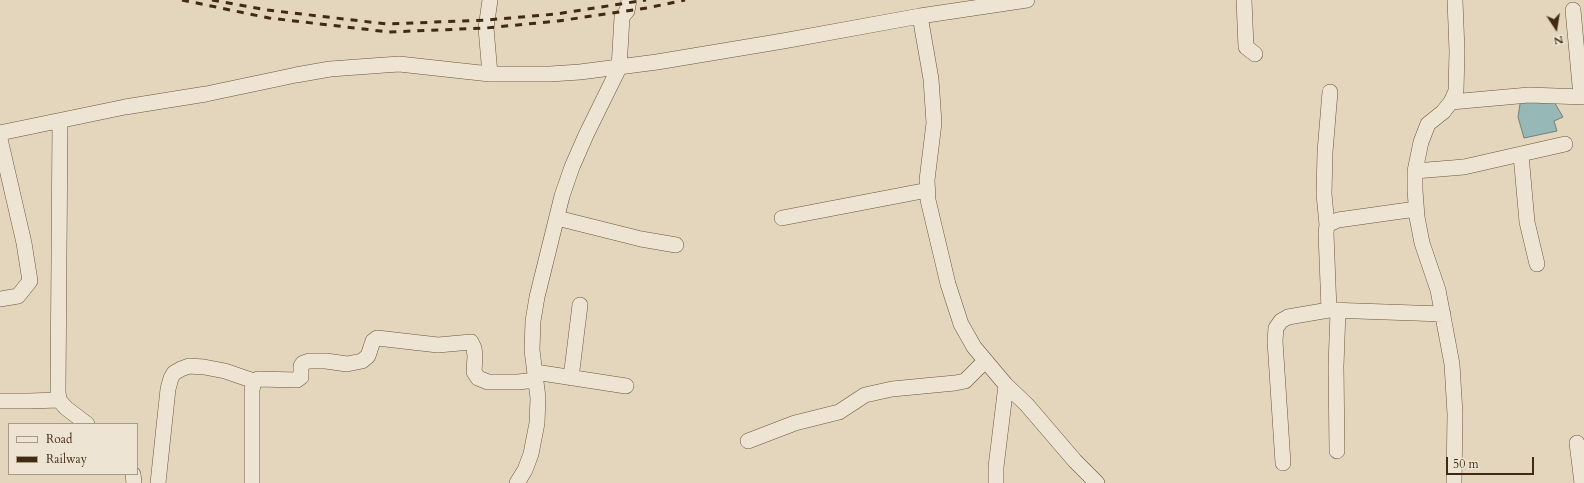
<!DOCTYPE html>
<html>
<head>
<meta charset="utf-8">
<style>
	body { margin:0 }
	#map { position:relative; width:1584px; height:483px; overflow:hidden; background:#e3d6bc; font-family:Cardo,serif }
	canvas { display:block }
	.legend { position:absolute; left:8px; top:423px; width:130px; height:52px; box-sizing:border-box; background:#ede4d3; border:1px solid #a89a85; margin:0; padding:5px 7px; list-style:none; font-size:12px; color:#412a11 }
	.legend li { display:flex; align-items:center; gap:8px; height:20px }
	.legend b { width:20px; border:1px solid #a89a85 }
	.north { position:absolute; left:1536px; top:8px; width:40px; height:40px; -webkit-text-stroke:3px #ede4d3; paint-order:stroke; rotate:168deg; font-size:11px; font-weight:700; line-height:16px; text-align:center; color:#412a11 }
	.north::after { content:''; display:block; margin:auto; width:14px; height:18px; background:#412a11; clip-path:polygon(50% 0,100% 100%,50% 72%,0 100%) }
	.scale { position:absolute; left:1446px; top:457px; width:88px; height:18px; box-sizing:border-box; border:2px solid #412a11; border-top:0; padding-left:5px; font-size:12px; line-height:14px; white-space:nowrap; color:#412a11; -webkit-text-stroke:3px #ede4d3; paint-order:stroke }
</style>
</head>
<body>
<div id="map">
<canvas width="1584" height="483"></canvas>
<ul class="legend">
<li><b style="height:5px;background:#ede4d3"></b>Road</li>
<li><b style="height:5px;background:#412a11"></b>Railway</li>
</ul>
<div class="north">N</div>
<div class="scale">50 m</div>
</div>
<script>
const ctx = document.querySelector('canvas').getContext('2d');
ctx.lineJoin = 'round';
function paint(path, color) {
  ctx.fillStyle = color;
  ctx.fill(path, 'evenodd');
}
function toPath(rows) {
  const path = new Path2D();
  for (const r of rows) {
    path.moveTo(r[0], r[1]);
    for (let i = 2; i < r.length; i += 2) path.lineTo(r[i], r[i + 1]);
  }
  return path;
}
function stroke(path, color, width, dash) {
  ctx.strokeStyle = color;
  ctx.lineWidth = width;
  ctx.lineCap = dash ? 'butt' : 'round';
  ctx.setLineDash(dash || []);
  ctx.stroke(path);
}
const water = toPath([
	[1547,90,1563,117,1554,121,1557,131,1524,138,1518,117,1522,91,1547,90]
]);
const minor = toPath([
	[1244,0,1246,47,1255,54],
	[1573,10,1581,96],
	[920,16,931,79,934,123,927,180,928,200,948,284,961,324,974,347,1006,385,1027,405,1075,461,1097,483],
	[490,74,486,28,490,0],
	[1451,102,1529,95,1584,97],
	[60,121,58,392,59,400,66,408,87,424],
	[0,133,125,107,206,94,296,75,330,69,399,64,490,74,550,74,580,72,657,62,783,41,920,16,1027,0],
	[0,139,24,243,30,281,18,296,0,299],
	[1521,155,1527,222,1537,264],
	[1415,171,1464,167,1565,144],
	[557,218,641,239,676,245],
	[782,218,928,190],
	[1327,225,1324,194,1325,152,1330,92],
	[1329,310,1326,233,1327,225,1338,220,1416,209],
	[535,372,626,386],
	[571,378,580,305],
	[0,401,29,401,59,400],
	[748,441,795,423,839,412,865,395,892,389,955,383,965,381,985,361],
	[1577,443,1582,483],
	[1337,451,1336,366,1338,311],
	[1283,463,1275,341,1276,328,1281,321,1288,317,1329,310,1443,314],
	[133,474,134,483],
	[158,483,168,389,171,378,174,373,181,369,189,366,204,367,225,371,254,381],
	[252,483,252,390,254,381,258,379,297,380,301,377,301,366,303,363,309,361,326,361,347,364,362,361,368,356,373,341,377,338,438,345,471,342,474,348,475,356,474,372,478,378,488,382,518,382,536,380],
	[517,483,525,470,531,454,537,423,538,398,532,350,533,321,537,297,562,196,572,167,586,135,619,68,622,17,627,11,629,0],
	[996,483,996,467,1006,385],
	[1454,483,1455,414,1452,364,1438,290,1422,243,1417,217,1415,190,1415,171,1421,142,1428,124,1443,112,1451,102,1456,91,1457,51,1455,0]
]);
const rail = toPath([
	[182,0,269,18,389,32,486,28,558,21,647,8,685,0],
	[212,0,267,10,387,24,487,20,556,14,646,0]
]);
paint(water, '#96b8b7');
stroke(water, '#747f75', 1);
stroke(minor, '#6a553c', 16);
stroke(minor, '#ede4d3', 15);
stroke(rail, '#412a11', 3, [7, 7]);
</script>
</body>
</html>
